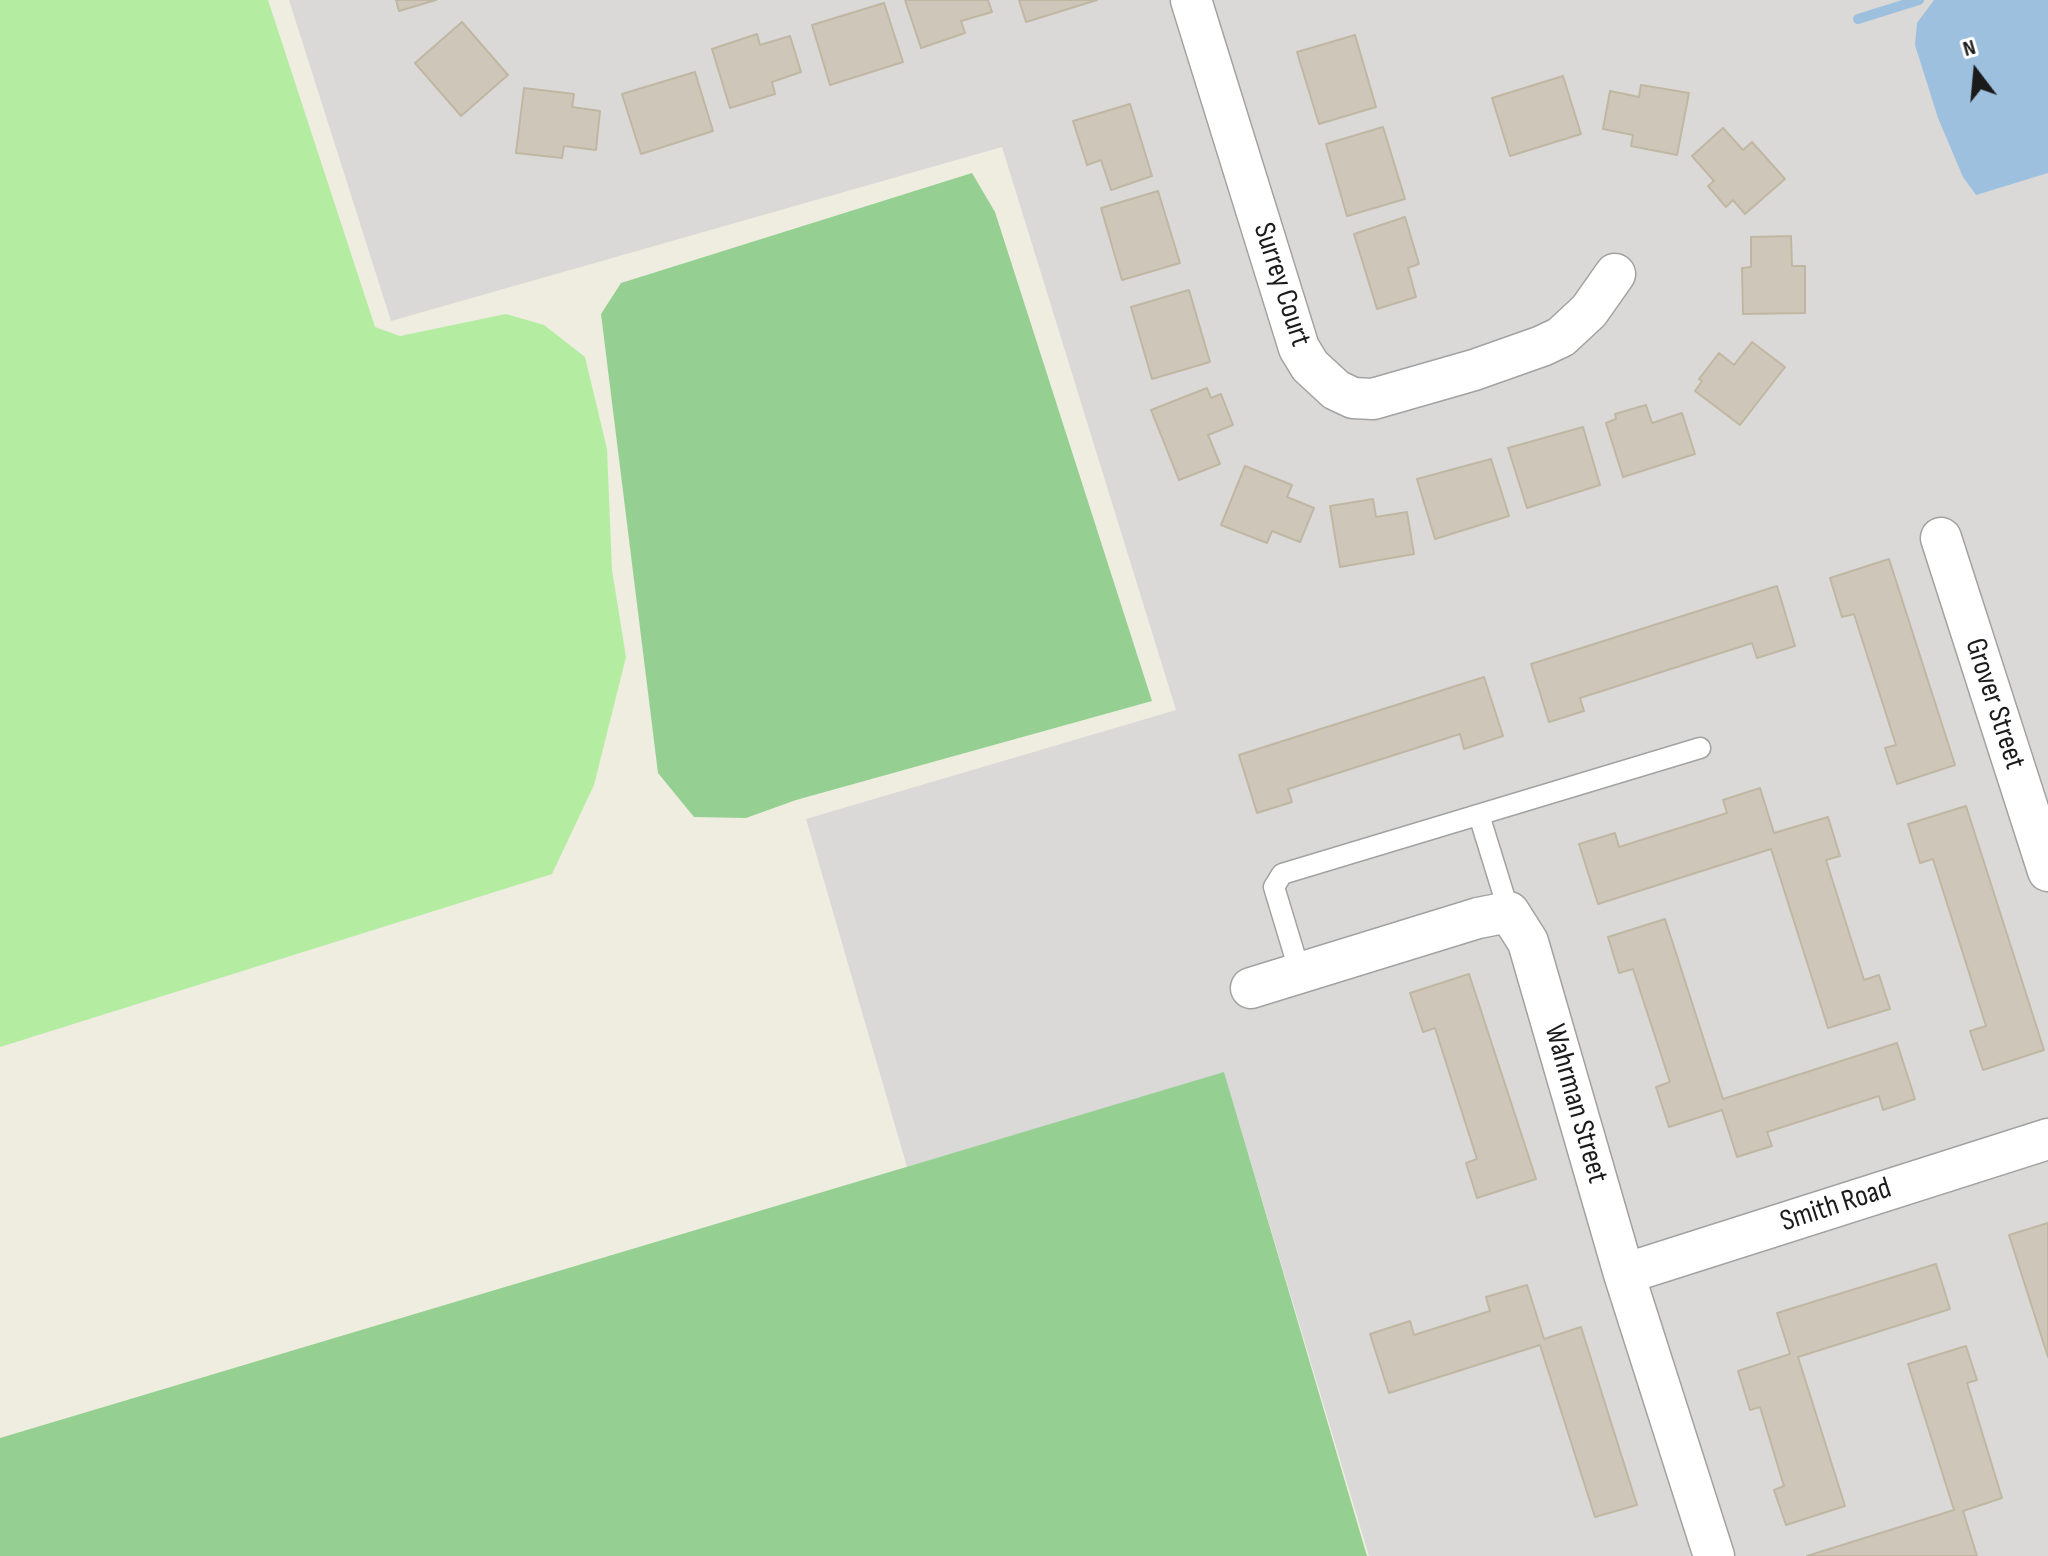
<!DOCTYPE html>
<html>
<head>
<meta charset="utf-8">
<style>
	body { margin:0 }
	#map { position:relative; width:2048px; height:1556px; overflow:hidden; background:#eeede0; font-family:"Sofia Sans Condensed",sans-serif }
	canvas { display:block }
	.north { position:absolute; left:1936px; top:32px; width:80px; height:80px; -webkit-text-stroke:6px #fff; paint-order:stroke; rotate:344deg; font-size:22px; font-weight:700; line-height:32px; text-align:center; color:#1b1b1b }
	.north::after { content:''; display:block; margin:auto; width:28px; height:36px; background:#1b1b1b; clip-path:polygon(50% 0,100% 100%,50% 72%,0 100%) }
</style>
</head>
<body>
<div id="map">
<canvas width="2048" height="1556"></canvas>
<div class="north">N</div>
</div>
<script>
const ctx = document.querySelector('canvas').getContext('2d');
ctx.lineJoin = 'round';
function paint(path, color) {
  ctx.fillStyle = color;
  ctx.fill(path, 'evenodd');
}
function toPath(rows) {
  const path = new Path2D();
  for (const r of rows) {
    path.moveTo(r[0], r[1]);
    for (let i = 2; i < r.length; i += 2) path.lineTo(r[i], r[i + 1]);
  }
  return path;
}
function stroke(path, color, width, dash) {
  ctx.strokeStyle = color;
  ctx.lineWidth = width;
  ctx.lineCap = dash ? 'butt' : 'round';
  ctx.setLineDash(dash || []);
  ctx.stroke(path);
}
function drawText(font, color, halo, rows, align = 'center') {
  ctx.font = font + ' "Sofia Sans Condensed",sans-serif';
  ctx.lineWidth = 7;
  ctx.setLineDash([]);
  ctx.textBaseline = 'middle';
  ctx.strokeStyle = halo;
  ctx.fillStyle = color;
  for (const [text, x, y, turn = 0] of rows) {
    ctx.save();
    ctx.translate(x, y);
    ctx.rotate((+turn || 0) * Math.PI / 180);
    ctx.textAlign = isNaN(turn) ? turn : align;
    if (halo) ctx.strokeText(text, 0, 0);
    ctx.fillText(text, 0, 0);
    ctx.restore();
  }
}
const residential = toPath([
	[289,0,2048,0,2048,1556,1369,1556,1224,1073,907,1167,806,819,1176,710,1002,147,391,321]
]);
const grass = toPath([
	[0,0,268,0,375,327,400,336,506,314,544,325,585,357,607,449,612,570,626,657,594,785,552,874,0,1047]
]);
const forest = toPath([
	[972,173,995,212,1152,701,796,800,746,818,694,817,658,773,601,314,621,283],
	[1224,1072,1367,1556,0,1556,0,1438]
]);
const water = toPath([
	[1934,0,2048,0,2048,173,1976,195,1963,177,1938,118,1915,45,1917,23]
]);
const stream = toPath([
	[1858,19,1919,0]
]);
const building = toPath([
	[396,0,436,0,399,11,396,0],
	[905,0,988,0,992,12,961,21,965,33,921,48,905,0],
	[1019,0,1097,0,1026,22,1019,0],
	[884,3,903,62,830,85,812,25,884,3],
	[462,22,508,75,461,116,415,63,462,22],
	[757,34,760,45,790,36,801,72,772,82,775,94,730,108,712,49,757,34],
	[1355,35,1376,107,1319,124,1297,52,1355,35],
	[695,72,713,131,641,154,622,94,695,72],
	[1563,76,1581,134,1510,156,1492,98,1563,76],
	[1641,85,1689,93,1677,155,1631,146,1633,135,1603,129,1610,91,1639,97,1641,85],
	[524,88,574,94,572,107,600,111,596,150,564,146,562,158,516,153,524,88],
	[1130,104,1152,176,1111,190,1101,160,1087,165,1073,121,1130,104],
	[1383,127,1405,199,1347,216,1326,144,1383,127],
	[1723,128,1743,150,1752,142,1785,179,1745,214,1733,200,1726,207,1708,186,1714,181,1692,156,1723,128],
	[1158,191,1180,263,1122,280,1101,208,1158,191],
	[1405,217,1419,264,1408,268,1416,297,1377,309,1354,234,1405,217],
	[1791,236,1792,266,1805,266,1805,313,1743,314,1742,268,1751,267,1751,237,1791,236],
	[1189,290,1210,362,1152,379,1131,307,1189,290],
	[1752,342,1785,367,1740,425,1695,391,1702,381,1699,379,1719,353,1734,365,1752,342],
	[1207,388,1211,398,1221,394,1233,425,1208,435,1220,464,1179,480,1151,410,1207,388],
	[1646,405,1652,423,1682,413,1695,454,1623,477,1606,423,1616,419,1615,414,1646,405],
	[1583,427,1600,485,1527,508,1508,448,1583,427],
	[1491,459,1509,516,1435,539,1417,479,1491,459],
	[1245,466,1292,485,1287,497,1314,508,1300,542,1272,531,1267,543,1221,525,1245,466],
	[1373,499,1376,517,1407,512,1414,554,1340,567,1330,506,1373,499],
	[1889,559,1955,765,1897,784,1885,748,1896,745,1854,614,1842,617,1830,578,1889,559],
	[1777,586,1795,646,1757,658,1752,643,1580,698,1584,711,1549,722,1531,664,1777,586],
	[1484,677,1503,736,1464,749,1460,734,1288,789,1292,802,1257,813,1239,755,1484,677],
	[1760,788,1774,833,1828,817,1840,856,1826,860,1864,980,1879,975,1890,1009,1828,1028,1771,849,1598,904,1579,844,1615,833,1619,847,1727,813,1723,800,1760,788],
	[1966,806,2044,1050,1983,1070,1970,1031,1986,1026,1933,859,1920,863,1908,824,1966,806],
	[1665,919,1723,1099,1897,1043,1915,1099,1883,1110,1879,1096,1767,1132,1772,1146,1737,1157,1722,1110,1669,1127,1656,1087,1670,1082,1633,969,1619,973,1608,937,1665,919],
	[1469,974,1536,1179,1477,1198,1466,1163,1477,1159,1435,1028,1423,1032,1410,993,1469,974],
	[2048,1223,2048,1357,2009,1235,2048,1223],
	[1936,1264,1950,1309,1798,1357,1845,1506,1786,1525,1774,1490,1784,1486,1760,1407,1750,1410,1738,1371,1790,1354,1777,1313,1936,1264],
	[1527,1285,1544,1339,1581,1327,1637,1505,1595,1517,1540,1345,1389,1393,1370,1334,1410,1321,1414,1335,1490,1311,1486,1297,1527,1285],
	[1966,1346,1977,1380,1967,1383,2002,1498,1963,1511,1977,1556,1807,1556,1954,1510,1908,1364,1966,1346]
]);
const lane = toPath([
	[1479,815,1509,912],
	[1300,973,1274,887,1282,874,1700,748]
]);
const street = toPath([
	[1191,0,1299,348,1310,366,1336,390,1353,398,1373,399,1474,370,1542,346,1561,337,1589,311,1615,274],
	[1941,538,2048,871],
	[1251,988,1478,918,1509,912,1528,942,1624,1274,1714,1556],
	[1624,1274,2048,1139]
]);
const streetNames = [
	["Surrey Court",1281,285,72],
	["Grover Street",1994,704,72],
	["Wahrman Street",1575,1104,74],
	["Smith Road",1836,1206,-18]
];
paint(residential, '#dad9d8');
paint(grass, '#b4eca2');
paint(forest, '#95d092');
paint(water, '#9dc0df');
stroke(stream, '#9dc0df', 10);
paint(building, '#cec7b9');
stroke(building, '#c0b7a2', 2);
stroke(lane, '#a2a2a2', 23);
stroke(street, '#a2a2a2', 43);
stroke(lane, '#fff', 20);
stroke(street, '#fff', 40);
drawText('30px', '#1b1b1b', '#fff', streetNames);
</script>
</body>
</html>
